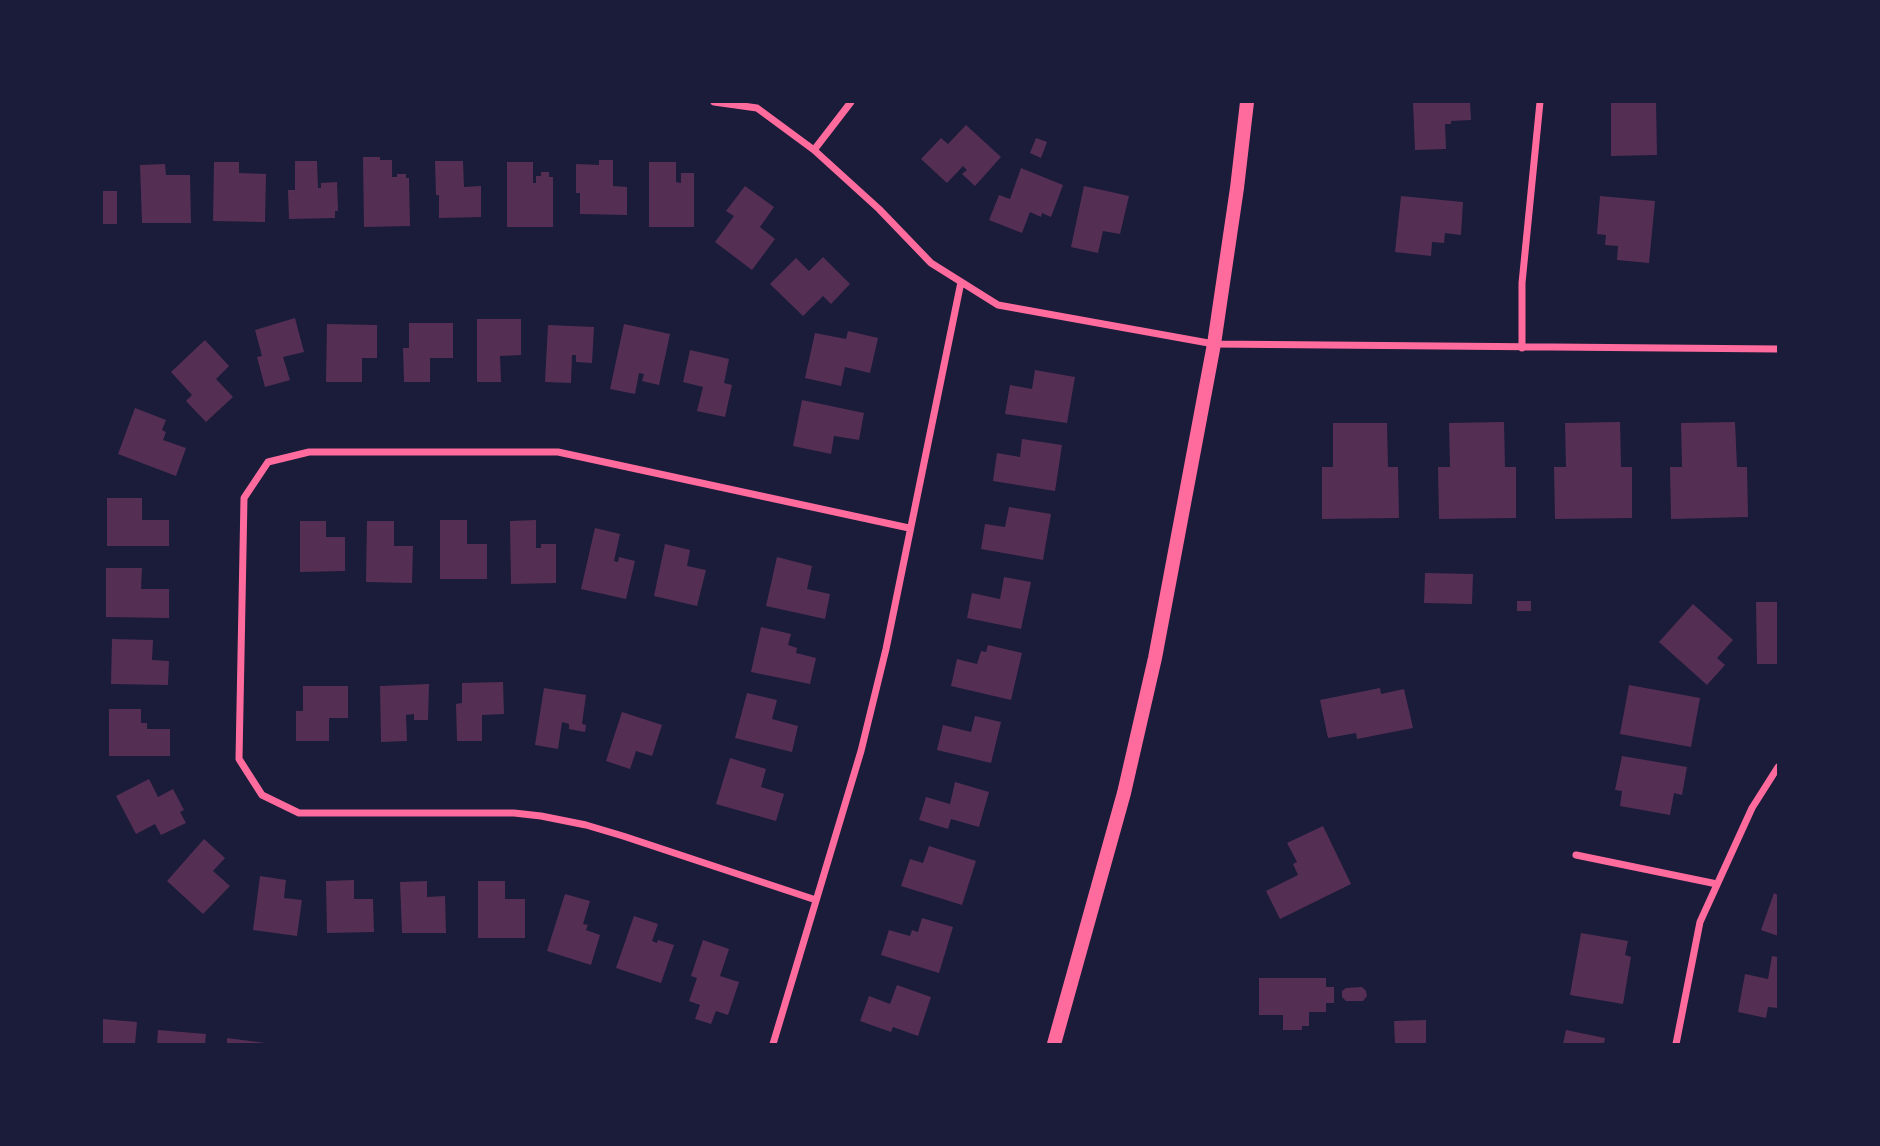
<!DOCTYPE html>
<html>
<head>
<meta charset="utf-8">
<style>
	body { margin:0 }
	#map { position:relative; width:1880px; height:1146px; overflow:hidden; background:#1b1b3a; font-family:Signika,sans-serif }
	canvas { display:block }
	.frame { position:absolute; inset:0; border:103px solid #1b1b3a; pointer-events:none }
</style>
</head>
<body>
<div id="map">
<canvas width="1880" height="1146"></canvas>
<div class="frame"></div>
</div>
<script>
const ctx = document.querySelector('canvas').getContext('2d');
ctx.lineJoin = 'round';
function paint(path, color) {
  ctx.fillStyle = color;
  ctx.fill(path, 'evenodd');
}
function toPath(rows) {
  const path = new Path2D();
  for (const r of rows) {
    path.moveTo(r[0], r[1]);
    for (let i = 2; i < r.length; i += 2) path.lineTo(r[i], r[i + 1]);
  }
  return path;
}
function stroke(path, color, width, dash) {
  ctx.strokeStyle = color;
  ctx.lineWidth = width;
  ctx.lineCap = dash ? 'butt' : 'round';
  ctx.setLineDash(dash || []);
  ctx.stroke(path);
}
const building = toPath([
	[1413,102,1470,102,1471,120,1451,121,1451,124,1445,124,1446,149,1415,150],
	[1611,102,1656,102,1657,155,1611,156],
	[966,125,1001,157,975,186,962,174,967,170,963,166,947,183,921,159,941,138,948,144],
	[1036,138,1047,142,1041,158,1030,153],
	[363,157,380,157,380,160,392,160,392,177,397,177,397,174,406,174,406,178,409,178,410,226,364,227],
	[599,160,613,160,613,186,627,187,627,215,580,214,580,193,576,193,576,164,599,165],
	[295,161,317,161,318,188,321,188,321,183,337,182,338,211,335,211,335,218,289,219,288,190,295,190],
	[435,161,463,161,464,187,481,186,481,217,439,218,439,195,436,195],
	[214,162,239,162,239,173,266,174,265,222,213,221],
	[507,162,533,162,533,183,536,183,536,176,541,176,541,172,549,172,549,177,553,177,553,227,507,227],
	[649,162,676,162,676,182,681,183,681,173,694,173,694,227,649,227],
	[165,164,166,175,190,175,191,223,142,223,140,165],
	[1021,168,1063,185,1051,217,1042,213,1041,217,1030,212,1022,233,989,220,999,195,1010,199],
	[745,186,774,207,760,227,775,239,752,270,715,242,734,216,726,211],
	[1084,186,1129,196,1120,234,1103,231,1098,253,1071,247],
	[102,191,117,191,117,224,102,224],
	[1401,196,1463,202,1461,235,1445,233,1444,243,1432,242,1431,256,1395,252],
	[1600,196,1655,201,1649,263,1617,260,1618,246,1605,245,1606,235,1597,234],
	[823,257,850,284,831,304,823,296,803,316,770,284,796,258,809,271],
	[295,318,304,352,283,357,290,380,265,387,257,357,262,356,255,330],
	[477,319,521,319,521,355,500,356,501,382,477,382],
	[409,323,453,323,453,358,430,358,430,382,404,382,403,348,409,348],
	[327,324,377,325,377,358,362,358,362,382,326,382],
	[624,324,670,334,659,385,642,381,644,374,639,373,635,394,610,389],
	[548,325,594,327,592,363,576,362,576,355,572,355,571,383,545,382],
	[848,331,878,338,870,373,845,367,841,386,805,378,815,333,846,339],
	[205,340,229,366,216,379,233,397,206,422,186,401,192,395,171,372],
	[690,350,729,359,724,383,732,385,725,417,697,411,703,387,683,382],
	[1035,370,1075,377,1067,423,1005,414,1010,385,1032,389],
	[802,400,864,413,859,440,834,436,831,454,793,446],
	[135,408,166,420,162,430,166,432,163,440,186,448,176,476,118,454],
	[1504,422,1505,467,1516,467,1516,518,1439,519,1438,467,1450,467,1449,423],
	[1620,422,1621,467,1632,467,1632,518,1555,519,1554,467,1566,467,1565,423],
	[1735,422,1737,467,1747,467,1748,517,1671,519,1670,467,1682,467,1681,423],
	[1333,423,1387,423,1388,467,1398,467,1399,518,1322,519,1322,467,1333,467],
	[1022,439,1062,445,1055,491,993,481,997,453,1020,457],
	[107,498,142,498,142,520,169,520,169,546,107,546],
	[1009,507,1051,514,1043,560,981,549,985,524,1005,527],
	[440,520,467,520,467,544,487,544,487,579,440,579],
	[536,520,536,548,541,548,541,544,556,544,556,583,511,584,510,521],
	[300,521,326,521,326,537,345,537,345,571,300,572],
	[367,521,394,521,394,546,413,546,412,583,366,582],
	[595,528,620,534,614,561,618,562,619,557,635,561,626,599,581,589],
	[665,544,690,550,687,566,706,570,697,606,654,596],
	[777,557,812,566,807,589,830,594,825,619,766,606],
	[106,568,142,568,141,589,169,589,169,618,106,617],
	[1425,573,1473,574,1472,604,1424,603],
	[1004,577,1031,582,1021,629,967,618,972,593,1000,599],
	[1517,601,1531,601,1531,611,1517,611],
	[1756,602,1778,602,1778,664,1757,664],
	[1693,604,1733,640,1717,658,1725,665,1707,685,1659,642],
	[761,627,791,634,788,645,797,648,796,653,816,658,810,684,751,672],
	[112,639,153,640,152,660,169,661,168,685,111,684],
	[988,645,1022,653,1011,700,951,686,957,659,977,664,981,651,986,652],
	[503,682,504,714,482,715,482,741,457,741,456,704,462,703,462,683],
	[429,684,428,720,414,720,414,714,406,715,407,741,381,742,380,686],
	[1629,685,1700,698,1691,747,1620,734],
	[303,686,348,686,348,718,329,718,329,741,296,741,296,711,303,711],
	[544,688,586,695,582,724,586,725,585,732,569,729,569,724,562,722,558,749,535,745],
	[1380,688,1381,694,1404,689,1413,728,1357,739,1356,733,1328,738,1320,700],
	[747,693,777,700,772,719,798,726,792,752,735,738],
	[109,709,141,709,141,723,147,723,147,729,170,729,170,756,109,756],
	[622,712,662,725,652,756,636,751,630,769,606,761],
	[975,716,1001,722,991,763,937,750,943,725,971,732],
	[1622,756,1687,767,1682,795,1674,793,1670,815,1620,806,1622,791,1615,790],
	[730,758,766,769,761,787,784,794,776,821,716,804],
	[149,779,158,797,173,789,184,810,180,812,186,823,161,835,155,824,136,834,116,796],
	[955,782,989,792,979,827,951,819,948,829,919,820,926,797,950,804],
	[1323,826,1351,884,1280,919,1266,891,1298,875,1293,864,1297,862,1287,843],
	[204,839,225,858,213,871,230,886,203,914,167,881],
	[929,846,976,861,962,905,901,886,910,859,923,863],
	[260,876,286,880,284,898,302,900,297,936,253,930],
	[354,880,354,899,373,899,374,932,327,933,326,881],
	[427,881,427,897,445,896,446,933,402,933,400,882],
	[478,881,505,881,505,899,525,899,525,938,478,938],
	[1774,893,1778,895,1778,936,1761,930],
	[565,894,590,901,583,924,588,925,586,930,600,935,591,965,547,951],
	[634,916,658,924,652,941,657,943,658,940,674,945,661,983,616,968],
	[922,918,953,927,939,973,881,955,889,930,910,936,912,930,918,932],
	[1581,933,1628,941,1625,955,1631,957,1623,1004,1570,995],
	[703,940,729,949,720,976,739,982,728,1015,716,1011,711,1024,695,1019,700,1005,689,1001,697,978,691,976],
	[1772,956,1778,957,1778,1008,1768,1007,1766,1018,1738,1012,1745,974,1768,979],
	[1259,978,1326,978,1326,987,1334,987,1334,1003,1326,1003,1326,1012,1309,1012,1309,1026,1302,1026,1302,1030,1283,1030,1283,1015,1259,1015],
	[897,985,931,997,918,1036,893,1027,891,1032,860,1021,869,996,890,1004],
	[1362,987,1366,991,1367,996,1363,1001,1346,1001,1342,997,1342,991,1346,988],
	[102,1019,137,1022,135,1044,102,1044],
	[1426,1020,1426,1044,1395,1044,1394,1021],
	[158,1030,206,1034,205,1044,157,1044],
	[1566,1030,1605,1038,1604,1044,1563,1044],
	[227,1038,266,1043,266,1044,227,1044]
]);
const minor = toPath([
	[714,102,757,108,814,150,879,209,931,263,998,305,1214,344,1778,349],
	[814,150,851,102],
	[1522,348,1522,283,1540,102],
	[1576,855,1717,884],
	[816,900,623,836,586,825,541,816,514,813,299,813,262,795,239,759,244,498,268,462,309,452,558,452,909,528],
	[773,1044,861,751,886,649,961,282],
	[1676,1044,1700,922,1752,808,1778,767]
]);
const secondary = toPath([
	[1054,1044,1124,793,1155,658,1214,344,1237,188,1247,102]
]);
paint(building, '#542f53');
stroke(minor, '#ff6b9d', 7);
stroke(secondary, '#ff6b9d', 14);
</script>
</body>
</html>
